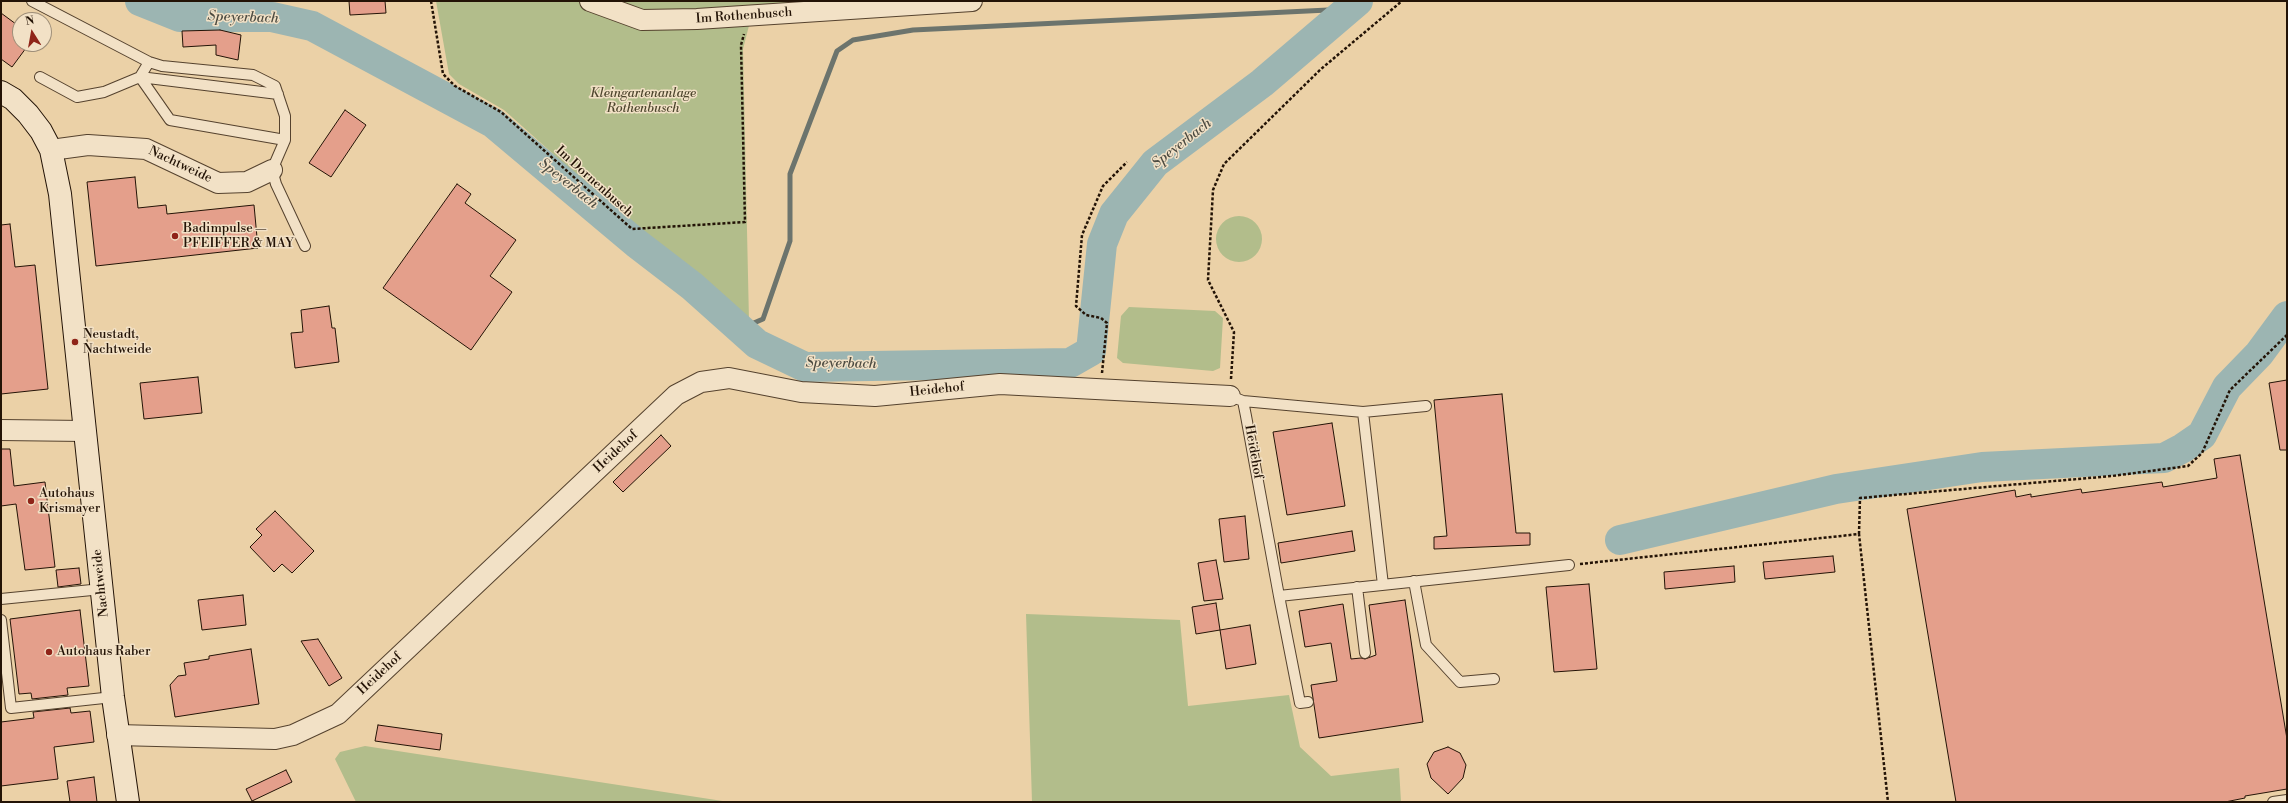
<!DOCTYPE html>
<html>
<head>
<meta charset="utf-8">
<style>
	body { margin:0 }
	#map { position:relative; width:2288px; height:803px; overflow:hidden; background:#ebd1a7; font-family:"Libre Bodoni",serif }
	canvas { display:block }
	.frame { position:absolute; inset:0; border:2px solid #231306; pointer-events:none }
	.north { position:absolute; left:12px; top:12px; width:40px; height:40px; box-sizing:border-box; background:#f2e1c6; border:1px solid #9f8f79; border-radius:50%; rotate:349deg; font-size:11px; font-weight:700; line-height:16px; text-align:center; color:#231306 }
	.north::after { content:''; display:block; margin:auto; width:14px; height:18px; background:#8f2418; clip-path:polygon(50% 0,100% 100%,50% 72%,0 100%) }
</style>
</head>
<body>
<div id="map">
<canvas width="2288" height="803"></canvas>
<div class="frame"></div>
<div class="north">N</div>
</div>
<script>
const ctx = document.querySelector('canvas').getContext('2d');
ctx.lineJoin = 'round';
function paint(path, color) {
  ctx.fillStyle = color;
  ctx.fill(path, 'evenodd');
}
function toPath(rows) {
  const path = new Path2D();
  for (const r of rows) {
    if (r.length === 3) {
      path.moveTo(r[0] + r[2], r[1]);
      path.arc(r[0], r[1], r[2], 0, 2 * Math.PI);
      continue;
    }
    path.moveTo(r[0], r[1]);
    for (let i = 2; i < r.length; i += 2) path.lineTo(r[i], r[i + 1]);
  }
  return path;
}
function stroke(path, color, width, dash) {
  ctx.strokeStyle = color;
  ctx.lineWidth = width;
  ctx.lineCap = dash ? 'butt' : 'round';
  ctx.setLineDash(dash || []);
  ctx.stroke(path);
}
function drawText(font, color, halo, rows, align = 'center') {
  ctx.font = font + ' "Libre Bodoni",serif';
  ctx.lineWidth = 3;
  ctx.setLineDash([]);
  ctx.textBaseline = 'middle';
  ctx.strokeStyle = halo;
  ctx.fillStyle = color;
  for (const [text, x, y, turn = 0] of rows) {
    ctx.save();
    ctx.translate(x, y);
    ctx.rotate((+turn || 0) * Math.PI / 180);
    ctx.textAlign = isNaN(turn) ? turn : align;
    if (halo) ctx.strokeText(text, 0, 0);
    ctx.fillText(text, 0, 0);
    ctx.restore();
  }
}
const green = toPath([
	[436,1,825,1,774,4,753,10,743,49,749,321,634,226,504,110,459,84,449,74],
	[1239,239,23],
	[1129,307,1215,311,1223,318,1220,368,1213,371,1123,363,1117,358,1121,316],
	[1026,614,1180,620,1188,706,1289,695,1300,747,1331,776,1399,768,1401,802,1032,802],
	[365,746,729,802,356,802,335,759,340,752]
]);
const stream = toPath([
	[740,329,763,319,790,241,790,174,837,51,853,40,913,30,1349,9]
]);
const river = toPath([
	[140,1,180,17,272,17,312,26,493,123,636,243,692,286,757,344,805,367,1070,363,1091,351,1102,244,1114,214,1155,163,1262,83,1358,1],
	[1620,540,1836,489,1982,467,2164,458,2183,448,2202,435,2227,387,2259,354,2287,316]
]);
const building = toPath([
	[349,1,385,1,386,13,350,15,349,1],
	[1,13,20,27,20,44,29,44,12,67,1,59,1,13],
	[220,30,241,35,238,60,216,55,216,45,183,47,182,31,220,30],
	[345,110,366,125,331,177,309,163,345,110],
	[135,177,138,208,166,205,167,214,254,205,258,248,96,266,87,182,135,177],
	[457,184,471,194,465,203,516,240,490,276,512,292,471,350,383,288,457,184],
	[10,224,15,267,35,265,48,389,1,394,1,225,10,224],
	[329,306,332,328,335,328,339,362,295,368,291,333,303,332,301,310,329,306],
	[198,377,202,413,144,419,140,383,198,377],
	[2287,380,2287,450,2280,450,2269,383,2287,380],
	[1502,394,1516,533,1530,533,1530,545,1434,549,1434,537,1447,536,1434,400,1502,394],
	[1332,423,1345,506,1287,515,1273,432,1332,423],
	[661,435,671,446,623,492,613,482,661,435],
	[1,449,10,449,14,486,45,482,55,567,25,570,16,504,1,506,1,449],
	[2240,455,2287,739,2287,789,2245,796,2245,798,2225,802,1956,802,1907,509,2015,490,2016,497,2031,494,2031,497,2081,489,2082,493,2162,482,2163,487,2217,478,2214,459,2240,455],
	[275,511,314,551,292,573,282,564,274,572,250,547,262,535,256,529,275,511],
	[1245,516,1249,559,1224,562,1219,519,1245,516],
	[1352,531,1355,551,1281,563,1278,543,1352,531],
	[1833,556,1835,572,1765,579,1763,562,1833,556],
	[1216,560,1223,599,1204,601,1198,563,1216,560],
	[1734,566,1735,582,1665,589,1664,572,1734,566],
	[79,568,81,584,58,587,56,570,79,568],
	[1589,584,1597,669,1554,672,1546,587,1589,584],
	[243,595,246,625,202,630,198,600,243,595],
	[1405,600,1423,722,1319,738,1311,685,1337,681,1331,643,1305,647,1299,611,1343,604,1351,659,1361,658,1365,659,1376,655,1369,605,1405,600],
	[1216,603,1220,630,1196,634,1192,607,1216,603],
	[80,610,89,686,67,688,68,695,32,699,31,693,19,694,10,619,80,610],
	[1250,625,1256,664,1226,669,1220,630,1250,625],
	[318,639,342,678,329,686,301,641,318,639],
	[251,649,259,704,175,717,170,685,178,676,186,675,184,663,209,659,209,656,251,649],
	[70,708,71,713,90,711,94,742,54,747,58,779,1,786,1,722,34,718,33,712,70,708],
	[378,725,442,734,440,750,375,741,378,725],
	[1448,747,1460,753,1466,765,1463,778,1448,794,1431,778,1427,764,1434,752,1448,747],
	[286,770,292,782,252,801,246,789,286,770],
	[94,777,97,802,70,802,67,781,94,777]
]);
const path = toPath([
	[431,1,443,74,455,86,501,112,632,229,745,222,741,45,744,34],
	[1102,373,1107,323,1101,318,1086,315,1076,306,1082,235,1103,186,1127,162],
	[1231,379,1234,332,1208,280,1213,190,1224,164,1321,69,1402,1],
	[1859,534,1860,498,2112,476,2188,466,2202,453,2230,390,2287,335],
	[1580,564,1859,534,1888,802]
]);
const lane = toPath([
	[32,1,149,62,162,66,253,75,275,86,285,116,285,140,272,170,276,184,305,246],
	[40,77,77,97,104,92,140,77,149,62],
	[140,77,170,120,285,140],
	[140,77,278,94],
	[1230,396,1243,401,1246,416,1279,596,1569,565],
	[1243,401,1363,412,1426,406],
	[1363,412,1383,585],
	[1414,581,1426,645,1460,682,1494,679],
	[1357,587,1365,653],
	[1279,596,1300,703,1308,702],
	[1,599,102,589],
	[1,620,11,708,113,697],
	[2273,802,2287,800]
]);
const street = toPath([
	[590,1,642,20,697,19,972,1],
	[51,150,88,145,146,149,218,183,247,182,272,170],
	[1,430,84,431],
	[117,735,275,739,293,735,338,714,676,395,701,382,729,378,801,392,875,396,1000,384,1230,396]
]);
const secondary = toPath([
	[1,92,13,99,28,114,41,131,51,150,60,194,113,697,128,802]
]);
const markers = [
	[175,236,4,"#8f2418"],
	[75,342,4,"#8f2418"],
	[31,501,4,"#8f2418"],
	[49,652,4,"#8f2418"]
];
const streetNames = [
	["Im Rothenbusch",744,16,-4],
	["Nachtweide",180,165,25],
	["Im Dornenbusch",594,182,42],
	["Heidehof",937,390,-6],
	["Heidehof",616,452,-43],
	["Heidehof",1253,452,80],
	["Nachtweide",101,583,-96],
	["Heidehof",380,674,-43]
];
const parkNames = [
	["Kleingartenanlage",643,94],
	["Rothenbusch",643,109]
];
const poiNames = [
	["Badimpulse —",183,229],
	["PFEIFFER & MAY",183,244],
	["Neustadt,",83,335],
	["Nachtweide",83,350],
	["Autohaus",39,494],
	["Krismayer",39,509],
	["Autohaus Raber",57,652]
];
const waterNames = [
	["Speyerbach",243,18,2],
	["Speyerbach",1182,144,-38],
	["Speyerbach",568,184,39],
	["Speyerbach",841,364,1]
];
paint(green, '#b2bd8b');
stroke(stream, '#6c746d', 5);
stroke(river, '#9cb5b2', 30);
paint(building, '#e49f8b');
stroke(building, '#231306', 1);
stroke(lane, '#55422e', 12);
stroke(street, '#55422e', 22);
stroke(secondary, '#231306', 24);
stroke(path, '#231306', 2.5, [3, 2]);
stroke(lane, '#f2e1c6', 10);
stroke(street, '#f2e1c6', 20);
stroke(secondary, '#f2e1c6', 22);
for (const [x, y, r, color] of markers) {
  const dot = new Path2D();
  dot.arc(x, y, r, 0, 2 * Math.PI);
  ctx.fillStyle = color;
  ctx.fill(dot);
  stroke(dot, '#f2e1c6', 1.5);
}
drawText('13px', '#231306', '#f2e1c6', streetNames);
drawText('italic 13px', '#4e462e', '#f2e1c6', parkNames);
drawText('13px', '#231306', '#f2e1c6', poiNames, 'left');
drawText('italic 14px', '#4d4c42', '#f2e1c6', waterNames);
</script>
</body>
</html>
